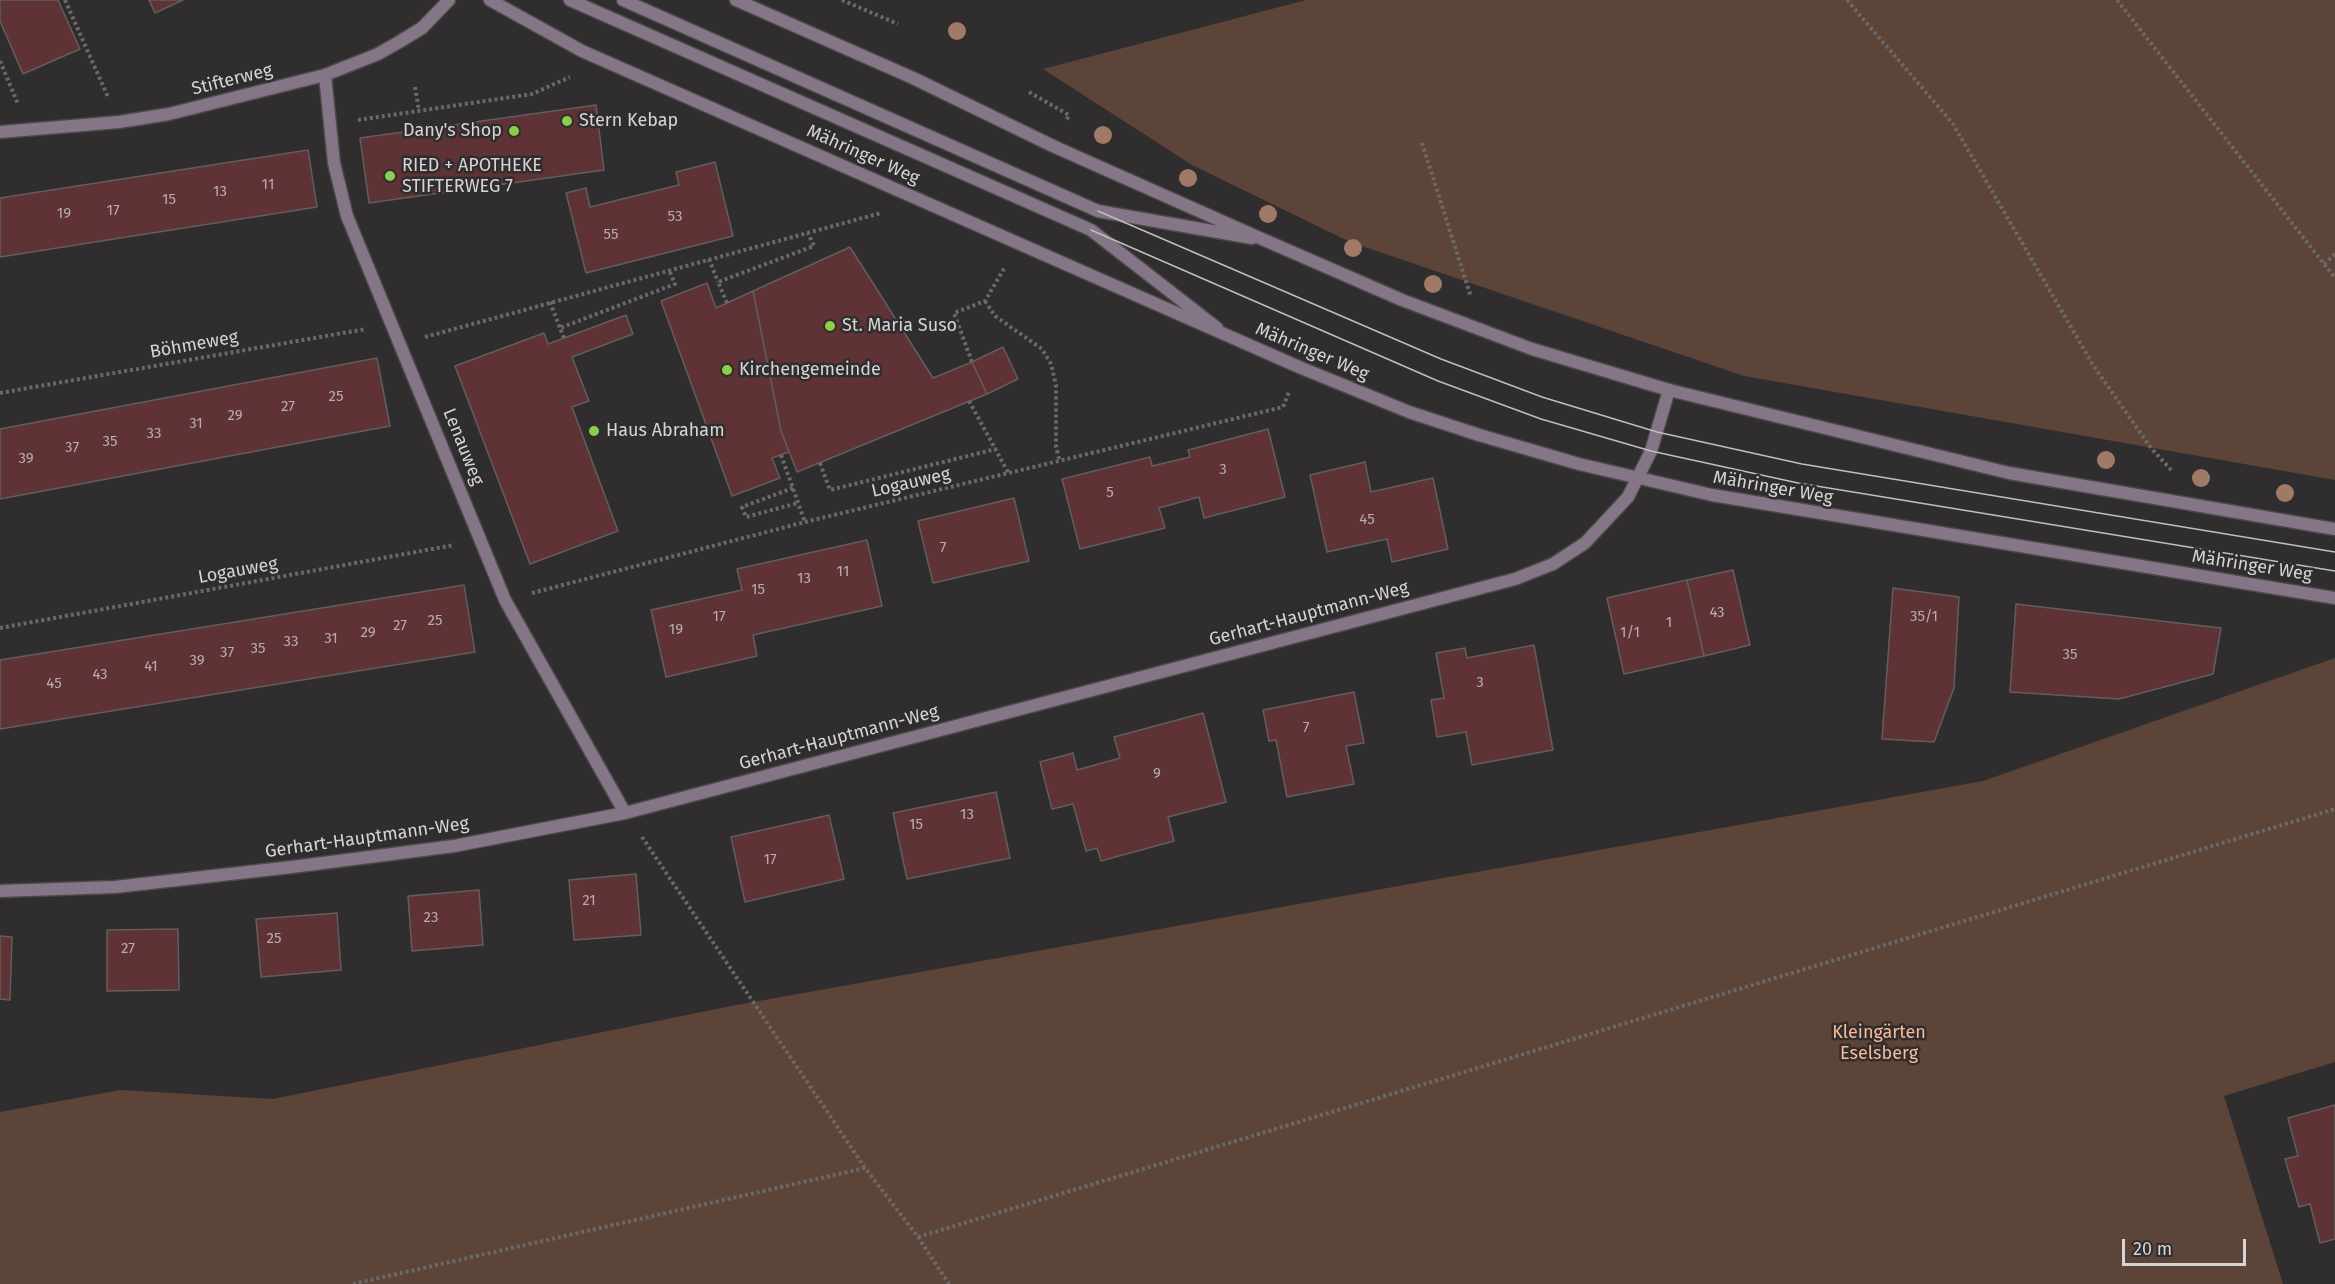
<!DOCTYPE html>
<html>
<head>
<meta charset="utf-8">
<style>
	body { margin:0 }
	#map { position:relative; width:2335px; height:1284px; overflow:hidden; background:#302d2e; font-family:"Fira Sans",sans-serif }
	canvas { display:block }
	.scale { position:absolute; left:2122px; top:1239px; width:124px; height:27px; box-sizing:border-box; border:3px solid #d6d4d5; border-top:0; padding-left:8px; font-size:18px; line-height:21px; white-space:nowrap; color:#d6d4d5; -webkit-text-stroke:4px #302d2e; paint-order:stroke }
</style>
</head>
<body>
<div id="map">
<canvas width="2335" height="1284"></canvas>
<div class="scale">20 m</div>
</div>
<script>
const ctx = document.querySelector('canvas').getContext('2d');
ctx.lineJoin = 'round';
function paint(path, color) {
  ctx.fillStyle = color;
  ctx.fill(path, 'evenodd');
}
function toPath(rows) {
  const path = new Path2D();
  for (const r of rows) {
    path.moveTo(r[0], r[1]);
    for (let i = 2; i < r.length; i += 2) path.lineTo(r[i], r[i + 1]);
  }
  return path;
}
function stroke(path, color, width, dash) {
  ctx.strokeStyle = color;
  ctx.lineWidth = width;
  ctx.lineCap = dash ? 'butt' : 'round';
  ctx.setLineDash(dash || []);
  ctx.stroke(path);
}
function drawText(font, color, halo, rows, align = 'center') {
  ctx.font = font + ' "Fira Sans",sans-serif';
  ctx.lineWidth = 5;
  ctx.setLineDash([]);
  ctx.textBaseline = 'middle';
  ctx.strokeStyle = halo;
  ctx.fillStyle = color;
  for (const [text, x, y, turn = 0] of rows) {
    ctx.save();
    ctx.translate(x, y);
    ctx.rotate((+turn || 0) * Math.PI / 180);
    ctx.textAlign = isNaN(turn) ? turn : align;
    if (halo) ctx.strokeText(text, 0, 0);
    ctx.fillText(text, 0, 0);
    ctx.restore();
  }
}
const green = toPath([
	[1306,0,2335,0,2335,480,1744,376,1350,242,1192,165,1043,69],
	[2335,658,2335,1062,2224,1096,2283,1284,0,1284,0,1112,120,1090,273,1099,731,1006,1983,781]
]);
const building = toPath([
	[0,0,58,0,80,49,23,74,0,21,0,0],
	[149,0,183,0,155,13,149,0],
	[596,105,604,170,369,203,360,138,596,105],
	[308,150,317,207,0,257,0,198,308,150],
	[715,162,733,236,586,273,566,193,586,188,590,207,679,185,676,172,715,162],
	[850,247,933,378,972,362,987,394,797,472,781,431,753,291,850,247],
	[707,283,716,308,753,291,781,431,789,452,772,458,780,478,732,496,661,301,707,283],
	[626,315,633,334,572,357,589,401,572,407,618,531,530,564,455,366,544,333,548,344,626,315],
	[1003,347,1018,379,987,394,972,362,1003,347],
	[377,358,390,426,0,499,0,429,377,358],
	[1268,429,1285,497,1204,518,1199,497,1159,508,1165,528,1080,549,1062,479,1150,457,1152,466,1190,457,1188,450,1268,429],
	[1365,462,1371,492,1433,478,1448,549,1392,562,1387,539,1327,552,1310,475,1365,462],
	[1014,498,1029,561,933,583,918,521,1014,498],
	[867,540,882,606,753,635,757,656,666,677,651,610,742,590,737,569,867,540],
	[1733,570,1750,645,1704,656,1687,580,1733,570],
	[1687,580,1704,656,1624,674,1607,598,1687,580],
	[464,585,475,652,0,729,0,660,464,585],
	[1893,588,1959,597,1954,688,1934,742,1882,739,1893,588],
	[2016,604,2221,628,2213,674,2119,699,2010,692,2016,604],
	[1534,645,1553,750,1472,765,1466,732,1437,737,1431,700,1444,698,1436,653,1465,648,1467,658,1534,645],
	[1354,692,1364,743,1346,746,1354,784,1287,797,1276,740,1269,741,1263,710,1354,692],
	[1203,713,1226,802,1168,817,1174,841,1101,861,1097,848,1086,851,1073,804,1052,809,1040,762,1073,753,1077,770,1120,758,1114,737,1203,713],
	[996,792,1010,858,907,879,893,813,996,792],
	[829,815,844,879,745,902,731,837,829,815],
	[636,874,641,935,574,940,569,880,636,874],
	[479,890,483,945,412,951,408,896,479,890],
	[337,913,341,970,261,977,256,919,337,913],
	[178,929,179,990,107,991,107,930,178,929],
	[0,936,12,937,10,1000,0,999,0,936],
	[2335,1105,2335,1239,2320,1243,2310,1204,2299,1207,2285,1159,2298,1156,2288,1118,2335,1105]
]);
const path = toPath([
	[65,0,108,97],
	[842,0,898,24],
	[1847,0,1953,124,2093,365,2151,448,2173,472],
	[2117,0,2335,278],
	[0,61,18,104],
	[415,87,419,111],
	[1029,92,1069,115,1066,121],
	[358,120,532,94,570,77],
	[1422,143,1471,297],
	[709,259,718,282],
	[2324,264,2335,254],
	[985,301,995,316,1042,349,1051,364,1056,385,1056,447,1060,462],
	[550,302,560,328],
	[727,303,718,282,814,246,808,233],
	[425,337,881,213],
	[564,338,560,328,675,284,669,270],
	[972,362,954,313,985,301,1005,267],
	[0,393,366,329],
	[969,401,1009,474],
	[781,455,805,522],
	[820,463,830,490,996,449],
	[793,488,742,507,746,517,798,503],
	[532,593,805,522,1283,407,1289,392],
	[0,628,454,545],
	[642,837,865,1168,918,1237,949,1284],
	[918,1237,2335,809],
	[353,1284,865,1168]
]);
const service = toPath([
	[570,0,1091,230,1217,328],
	[623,0,1098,211,1252,238]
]);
const minor = toPath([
	[325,75,334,163,347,216,505,600,625,813],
	[0,132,119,122,169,114,325,75,378,54,399,42,422,28,449,0],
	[0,891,115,887,292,867,454,846,625,813,1515,579,1553,564,1585,543,1628,497,1651,451,1669,390]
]);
const tertiary = toPath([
	[490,0,582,51,1299,367,1409,412,1479,435,1579,464,1712,495,2335,598],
	[736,0,913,78,1055,147,1262,239,1402,300,1532,349,1669,390,2009,473,2335,529]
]);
const tram = toPath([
	[1098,211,1441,359,1542,397,1657,432,1802,464,2335,552],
	[1091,230,1438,381,1541,419,1651,451,1798,483,2335,571]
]);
const trees = [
	[957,31],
	[1103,135],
	[1188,178],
	[1268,214],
	[1353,248],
	[1433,284],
	[2106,460],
	[2201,478],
	[2285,493]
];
const markers = [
	[567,121,6,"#8bce47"],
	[514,131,6,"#8bce47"],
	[390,176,6,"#8bce47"],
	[830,326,6,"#8bce47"],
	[727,370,6,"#8bce47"],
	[594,431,6,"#8bce47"]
];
const numberNames = [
	["11",268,185],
	["13",220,192],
	["15",169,200],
	["17",113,211],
	["19",64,214],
	["53",675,217],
	["55",611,235],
	["25",336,397],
	["27",288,407],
	["29",235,416],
	["31",196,424],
	["33",154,434],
	["35",110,442],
	["37",72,448],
	["39",26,459],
	["3",1223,470],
	["5",1110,493],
	["45",1367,520],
	["7",943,548],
	["11",843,572],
	["13",804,579],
	["15",758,590],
	["43",1717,613],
	["17",719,617],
	["35/1",1924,617],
	["25",435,621],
	["1",1669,623],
	["27",400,626],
	["19",676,630],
	["29",368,633],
	["1/1",1630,633],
	["31",331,639],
	["33",291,642],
	["35",258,649],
	["37",227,653],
	["35",2070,655],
	["39",197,661],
	["41",151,667],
	["43",100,675],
	["3",1480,683],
	["45",54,684],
	["7",1306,728],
	["9",1157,774],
	["13",967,815],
	["15",916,825],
	["17",770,860],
	["21",589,901],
	["23",431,918],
	["25",274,939],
	["27",128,949]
];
const streetNames = [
	["Stifterweg",232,80,-14],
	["Mähringer Weg",863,155,24],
	["Böhmeweg",194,345,-10],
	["Mähringer Weg",1312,352,23],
	["Lenauweg",463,447,68],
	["Logauweg",911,483,-13],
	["Mähringer Weg",1773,488,10],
	["Mähringer Weg",2252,566,9],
	["Logauweg",238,571,-10],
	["Gerhart-Hauptmann-Weg",1309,614,-15],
	["Gerhart-Hauptmann-Weg",839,738,-15],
	["Gerhart-Hauptmann-Weg",367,838,-8]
];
const poiNames = [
	["Stern Kebap",579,121],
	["Dany's Shop",502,131,"right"],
	["RIED + APOTHEKE",402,166],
	["STIFTERWEG 7",402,187],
	["St. Maria Suso",842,326],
	["Kirchengemeinde",739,370],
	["Haus Abraham",606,431]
];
const parkNames = [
	["Kleingärten",1879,1033],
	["Eselsberg",1879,1054]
];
paint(green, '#5d4439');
paint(building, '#5f3335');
stroke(building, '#625e5e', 1.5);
stroke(service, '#4b4849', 15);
stroke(minor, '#4b4849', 15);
stroke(tertiary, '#4b4849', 15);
stroke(path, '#6a6869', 4, [3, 3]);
stroke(service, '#847686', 12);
stroke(minor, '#847686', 12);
stroke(tertiary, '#847686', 12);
stroke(tram, '#c0bebf', 1.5);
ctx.fillStyle = '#a17967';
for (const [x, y] of trees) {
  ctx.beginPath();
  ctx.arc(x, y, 9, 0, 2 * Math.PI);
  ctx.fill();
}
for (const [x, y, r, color] of markers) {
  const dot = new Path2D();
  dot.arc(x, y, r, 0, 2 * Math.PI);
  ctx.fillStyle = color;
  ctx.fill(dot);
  stroke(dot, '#302d2e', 2);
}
drawText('15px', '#b8acad', null, numberNames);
drawText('18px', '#d6d4d5', '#302d2e', streetNames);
drawText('18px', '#d6d4d5', '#302d2e', poiNames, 'left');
drawText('18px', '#fdb896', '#302d2e', parkNames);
</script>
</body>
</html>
